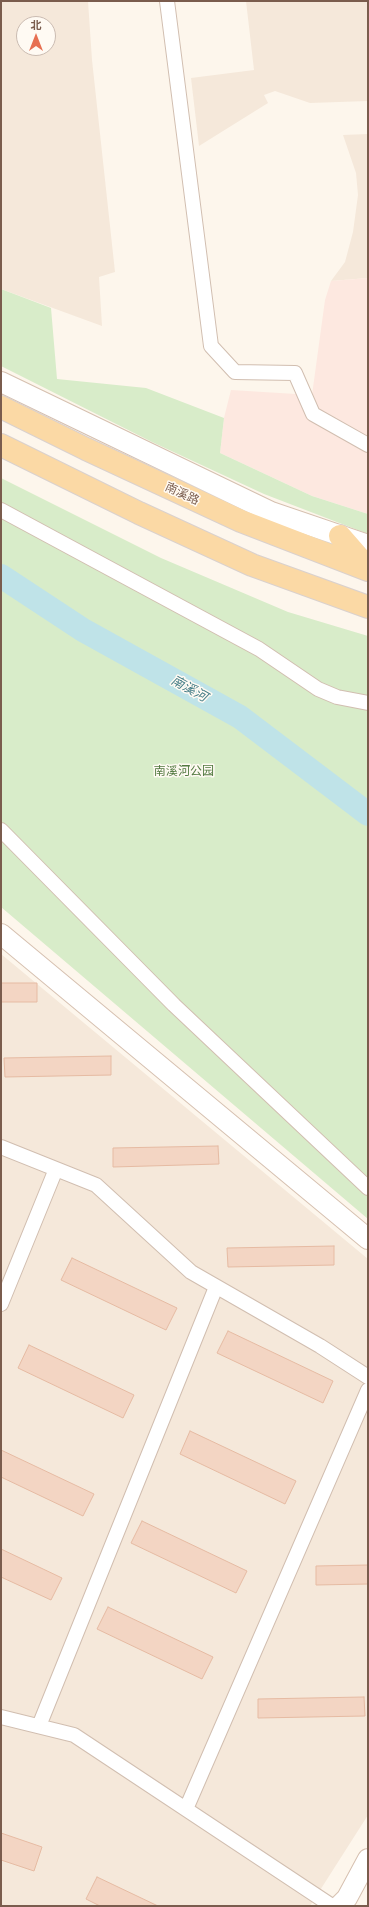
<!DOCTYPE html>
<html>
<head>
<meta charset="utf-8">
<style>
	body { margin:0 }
	#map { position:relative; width:369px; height:1907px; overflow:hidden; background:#fdf6ec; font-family:"Noto Sans","Noto Sans SC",sans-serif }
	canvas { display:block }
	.frame { position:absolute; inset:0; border:2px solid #7a5c4d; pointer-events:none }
	.north { position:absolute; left:16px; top:16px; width:40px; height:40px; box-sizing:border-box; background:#fffaf3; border:1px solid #cabbb1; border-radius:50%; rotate:0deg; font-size:11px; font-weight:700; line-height:16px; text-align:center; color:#7a5c4d }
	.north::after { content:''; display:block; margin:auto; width:14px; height:18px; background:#e76f51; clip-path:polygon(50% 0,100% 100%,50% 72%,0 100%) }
</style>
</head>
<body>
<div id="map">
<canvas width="369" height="1907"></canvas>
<div class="frame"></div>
<div class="north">北</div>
</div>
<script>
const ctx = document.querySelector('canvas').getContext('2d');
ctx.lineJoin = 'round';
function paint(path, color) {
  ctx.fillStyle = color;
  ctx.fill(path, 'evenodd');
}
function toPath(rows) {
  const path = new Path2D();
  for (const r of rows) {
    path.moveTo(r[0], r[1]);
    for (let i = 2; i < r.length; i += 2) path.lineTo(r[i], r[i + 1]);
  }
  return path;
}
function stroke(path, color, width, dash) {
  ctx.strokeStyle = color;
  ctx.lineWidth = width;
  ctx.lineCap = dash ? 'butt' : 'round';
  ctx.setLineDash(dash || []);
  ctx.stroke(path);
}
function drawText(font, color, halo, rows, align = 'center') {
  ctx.font = font + ' "Noto Sans","Noto Sans SC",sans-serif';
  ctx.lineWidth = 3;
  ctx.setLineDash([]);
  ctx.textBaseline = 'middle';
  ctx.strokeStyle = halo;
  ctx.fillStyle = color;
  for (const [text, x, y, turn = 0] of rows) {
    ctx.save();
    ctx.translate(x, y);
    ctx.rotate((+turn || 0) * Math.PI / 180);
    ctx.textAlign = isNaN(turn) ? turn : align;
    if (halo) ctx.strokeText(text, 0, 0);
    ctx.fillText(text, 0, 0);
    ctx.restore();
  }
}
const residential = toPath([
	[1,1,88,1,92,60,115,272,99,277,102,326,1,289],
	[24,24,48,24,48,48,24,48],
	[246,1,368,1,368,101,310,103,275,91,264,95,268,103,199,146,191,78,254,70],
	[368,134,368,278,331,281,345,262,353,232,358,195,356,173,343,135],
	[1,954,368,1259,368,1815,310,1906,1,1906]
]);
const commercial = toPath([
	[368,278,368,514,312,496,220,453,224,418,231,390,312,395,325,300,331,281]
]);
const green = toPath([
	[1,289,51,308,57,379,146,388,224,418,220,453,312,496,368,514,368,534,264,494,152,442,1,366],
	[1,478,161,558,288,612,368,636,368,1219,1,907]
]);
const river = toPath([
	[1,576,83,630,240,717,368,814]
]);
const building = toPath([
	[1,983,37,983,37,1002,1,1002,1,983],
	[111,1056,111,1075,5,1077,4,1058,111,1056],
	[218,1146,219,1164,113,1167,113,1148,218,1146],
	[334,1246,334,1265,228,1267,227,1248,334,1246],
	[72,1258,177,1308,166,1330,61,1280,72,1258],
	[228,1331,333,1381,323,1403,217,1353,228,1331],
	[29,1345,134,1395,123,1418,18,1368,29,1345],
	[190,1431,296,1481,285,1504,180,1454,190,1431],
	[1,1450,94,1494,83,1516,1,1477,1,1450],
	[142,1521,247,1571,236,1593,131,1543,142,1521],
	[1,1549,62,1578,51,1600,1,1577,1,1549],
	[368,1565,368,1584,316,1585,316,1566,368,1565],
	[108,1607,213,1657,202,1679,97,1629,108,1607],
	[364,1697,365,1716,258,1718,258,1699,364,1697],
	[1,1833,42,1847,34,1871,1,1860,1,1833],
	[97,1877,158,1906,100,1906,86,1899,97,1877]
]);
const street = toPath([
	[167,1,211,346,235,372,295,373,313,414,368,445],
	[1,510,259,649,318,689,337,697,368,703],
	[1,830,174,1005,368,1188],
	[1,1147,96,1185,191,1272,320,1346,368,1377],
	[1,1304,56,1169],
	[1,1717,74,1735,332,1906],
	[39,1726,216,1287],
	[186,1809,368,1390]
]);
const secondary = toPath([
	[1,382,271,512,368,545],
	[1,934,368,1239],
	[339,1906,347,1898,368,1859]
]);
const primary = toPath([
	[1,407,86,449,241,521,368,570],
	[1,445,139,513,252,565,368,607],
	[340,536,368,568]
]);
const streetNames = [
	["南溪路",182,494,25]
];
const parkNames = [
	["南溪河公园",184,772]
];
const waterNames = [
	["南溪河",189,689,29]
];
paint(residential, '#f5e8da');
paint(commercial, '#fde8e0');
paint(green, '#d8ecc9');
stroke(river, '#bfe3e8', 24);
paint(building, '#f3d5c3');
stroke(building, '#e6bba3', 1);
stroke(street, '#d1beb0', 16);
stroke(secondary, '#d6c0b0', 22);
stroke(primary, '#dad1cd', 24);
stroke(street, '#fff', 14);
stroke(secondary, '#fff', 20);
stroke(primary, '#fbd9a5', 22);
drawText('12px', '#7a5c4d', '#fffaf3', streetNames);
drawText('12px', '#537a41', '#fffaf3', parkNames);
drawText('italic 13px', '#437c86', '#fffaf3', waterNames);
</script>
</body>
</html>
